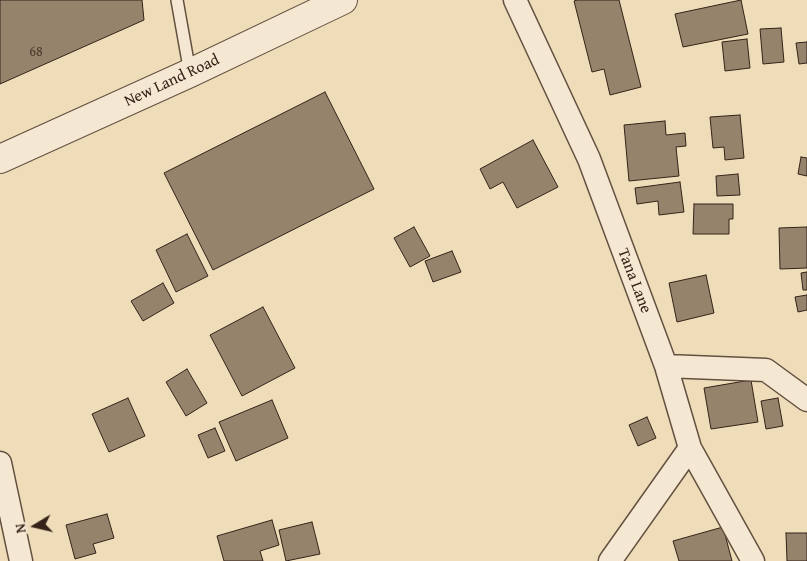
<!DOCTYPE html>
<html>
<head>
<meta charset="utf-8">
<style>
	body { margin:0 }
	#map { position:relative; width:807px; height:561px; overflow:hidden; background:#efdcb9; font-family:"Gentium Book Plus",serif }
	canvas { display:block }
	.north { position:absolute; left:10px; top:501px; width:50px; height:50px; -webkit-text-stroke:4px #f5e8d2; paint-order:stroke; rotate:261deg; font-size:14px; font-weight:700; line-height:20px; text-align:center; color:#362218 }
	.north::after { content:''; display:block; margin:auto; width:18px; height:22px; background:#362218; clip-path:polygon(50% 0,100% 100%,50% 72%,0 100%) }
</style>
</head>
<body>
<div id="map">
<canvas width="807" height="561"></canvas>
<div class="north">N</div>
</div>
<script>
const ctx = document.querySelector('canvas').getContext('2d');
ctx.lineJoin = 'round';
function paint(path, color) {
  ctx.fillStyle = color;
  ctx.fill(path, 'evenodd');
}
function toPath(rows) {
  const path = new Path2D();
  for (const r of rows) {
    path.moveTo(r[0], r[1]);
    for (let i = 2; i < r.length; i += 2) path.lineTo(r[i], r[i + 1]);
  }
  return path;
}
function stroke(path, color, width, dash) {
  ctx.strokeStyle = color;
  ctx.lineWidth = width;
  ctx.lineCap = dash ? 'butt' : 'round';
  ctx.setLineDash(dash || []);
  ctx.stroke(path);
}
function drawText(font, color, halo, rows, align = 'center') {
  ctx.font = font + ' "Gentium Book Plus",serif';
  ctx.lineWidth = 4;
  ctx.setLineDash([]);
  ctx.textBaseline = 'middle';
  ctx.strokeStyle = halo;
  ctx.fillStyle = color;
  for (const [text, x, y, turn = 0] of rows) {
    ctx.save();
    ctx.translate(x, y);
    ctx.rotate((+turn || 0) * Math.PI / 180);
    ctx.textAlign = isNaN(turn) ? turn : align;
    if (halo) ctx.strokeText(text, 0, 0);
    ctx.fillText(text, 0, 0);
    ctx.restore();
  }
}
const building = toPath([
	[0,0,142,0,144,20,0,84,0,0],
	[577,0,619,0,641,87,610,95,604,69,592,72,574,1,577,0],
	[741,0,748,34,683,47,675,14,741,0],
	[781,28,784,62,763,64,760,29,781,28],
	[747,39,750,68,725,71,722,42,747,39],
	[807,42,807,63,799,64,796,43,807,42],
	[325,92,374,189,213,270,164,173,325,92],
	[740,115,744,158,725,160,724,147,713,148,710,117,740,115],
	[665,121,666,135,685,133,686,146,676,147,679,176,629,181,624,125,665,121],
	[533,140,558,187,517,208,503,182,490,189,480,169,533,140],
	[801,157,807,158,807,176,798,174,801,157],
	[738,174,740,195,717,196,716,176,738,174],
	[680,182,684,212,659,215,658,201,637,204,635,188,680,182],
	[694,204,733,204,733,219,729,219,729,234,693,234,694,204],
	[414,227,430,256,410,267,394,238,414,227],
	[807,227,807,268,780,269,779,228,807,227],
	[187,234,208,276,176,292,156,250,187,234],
	[452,251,461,272,433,282,425,261,452,251],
	[807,272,807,290,803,290,801,273,807,272],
	[706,275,714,313,677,322,669,283,706,275],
	[163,283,174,303,143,321,131,301,163,283],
	[807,295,807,310,798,312,795,297,807,295],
	[263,307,295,368,242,396,210,335,263,307],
	[187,369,207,403,186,416,166,382,187,369],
	[751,380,758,422,711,429,704,388,751,380],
	[128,398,145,436,109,452,92,414,128,398],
	[778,398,783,426,766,429,761,401,778,398],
	[272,400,288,438,236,461,219,422,272,400],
	[647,417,656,438,638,446,629,425,647,417],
	[215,428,225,451,208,458,198,435,215,428],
	[107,514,114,538,93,544,96,553,75,559,66,525,107,514],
	[272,520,279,545,260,551,263,561,224,561,217,536,272,520],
	[312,522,320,554,286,561,279,530,312,522],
	[723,527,732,561,679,561,673,541,723,527],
	[786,533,807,533,807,561,787,561,786,533]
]);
const service = toPath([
	[177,0,190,73]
]);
const minor = toPath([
	[515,0,589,159,666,366,690,448,753,561],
	[666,366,766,370,807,400],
	[0,463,21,561],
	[610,561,690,448]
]);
const tertiary = toPath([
	[0,159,190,73,343,0]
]);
const numberNames = [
	["68",36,52]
];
const streetNames = [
	["New Land Road",172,81,-25],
	["Tana Lane",634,281,69]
];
paint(building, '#96836c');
stroke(building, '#362218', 1);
stroke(service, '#645040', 14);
stroke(minor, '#645040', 25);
stroke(tertiary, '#645040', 30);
stroke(service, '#f5e8d2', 11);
stroke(minor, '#f5e8d2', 22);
stroke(tertiary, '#f5e8d2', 28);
drawText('14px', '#4e3a2d', null, numberNames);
drawText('16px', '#362218', '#f5e8d2', streetNames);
</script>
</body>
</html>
